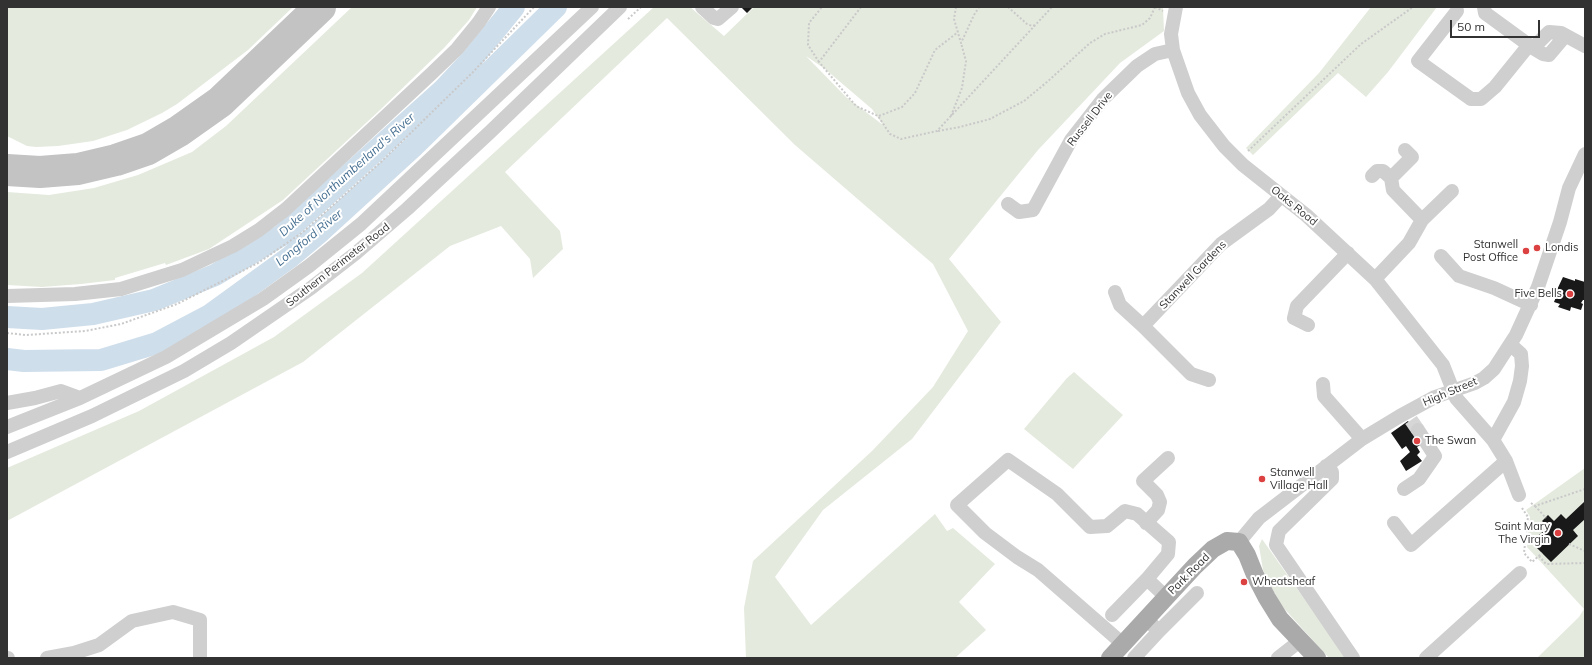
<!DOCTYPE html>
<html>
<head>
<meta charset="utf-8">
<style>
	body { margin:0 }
	#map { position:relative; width:1592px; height:665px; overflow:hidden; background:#fff; font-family:Mulish,sans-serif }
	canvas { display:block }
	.frame { position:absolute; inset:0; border:8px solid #323232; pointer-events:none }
	.scale { position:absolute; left:1450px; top:20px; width:90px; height:18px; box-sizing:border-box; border:2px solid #323232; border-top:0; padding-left:5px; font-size:12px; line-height:14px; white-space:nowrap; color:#323232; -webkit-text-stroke:3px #fff; paint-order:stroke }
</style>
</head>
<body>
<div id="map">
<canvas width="1592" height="665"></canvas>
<div class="frame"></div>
<div class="scale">50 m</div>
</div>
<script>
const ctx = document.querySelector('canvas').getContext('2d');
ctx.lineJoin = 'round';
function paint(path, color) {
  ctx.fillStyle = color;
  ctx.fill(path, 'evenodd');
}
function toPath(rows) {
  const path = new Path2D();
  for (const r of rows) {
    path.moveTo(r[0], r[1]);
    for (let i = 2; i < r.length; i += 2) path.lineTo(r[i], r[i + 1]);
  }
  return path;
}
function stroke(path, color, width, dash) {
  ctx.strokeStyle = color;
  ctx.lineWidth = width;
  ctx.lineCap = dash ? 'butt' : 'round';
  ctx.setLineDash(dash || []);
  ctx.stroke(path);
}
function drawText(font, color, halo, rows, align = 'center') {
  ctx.font = font + ' Mulish,sans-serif';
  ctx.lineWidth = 4;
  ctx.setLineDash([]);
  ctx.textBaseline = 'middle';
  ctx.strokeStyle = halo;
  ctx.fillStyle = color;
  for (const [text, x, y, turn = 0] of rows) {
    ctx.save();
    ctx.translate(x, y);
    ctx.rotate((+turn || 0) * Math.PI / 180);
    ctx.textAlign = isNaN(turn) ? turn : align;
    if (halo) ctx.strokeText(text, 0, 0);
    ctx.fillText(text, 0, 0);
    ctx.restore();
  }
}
const green = toPath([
	[7,7,293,7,248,50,177,104,162,113,127,130,93,141,58,146,36,147,27,146,7,136],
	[352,7,477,7,469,20,444,48,380,110,283,200,209,249,166,265,165,263,115,278,115,280,81,284,42,287,7,285,7,192,49,195,94,188,138,175,192,152,226,126],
	[654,7,690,7,724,36,754,7,1163,7,1164,31,1120,63,1038,150,949,259,1001,322,912,439,823,510,775,577,811,625,935,514,947,531,953,528,995,564,959,602,986,630,955,658,746,658,744,608,753,561,872,451,933,387,968,331,933,264,795,145,667,18,505,172,560,231,563,249,533,278,530,259,501,226,450,246,303,362,7,521,7,468,139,411,274,337,362,273],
	[806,56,825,69,872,109,883,125,846,97],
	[1371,7,1437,7,1388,72,1366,97,1338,73,1253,155,1246,148,1319,73],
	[1074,372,1123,415,1073,469,1024,429,1067,378],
	[1585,468,1585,658,1537,658,1579,617,1584,609,1527,547,1530,517,1526,510],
	[1262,539,1346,658,1329,658,1280,604,1263,570,1259,546]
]);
const river = toPath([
	[7,317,42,319,93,314,154,300,215,275,282,235,443,90,471,60,514,7],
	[7,359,24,361,101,360,157,343,210,315,290,257,321,231,413,147,556,7]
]);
const taxiway = toPath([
	[7,170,40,172,78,169,116,160,148,149,179,131,220,102,320,7]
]);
const building = toPath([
	[741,7,753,7,747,13],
	[1563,277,1575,281,1575,279,1585,282,1585,300,1583,300,1581,303,1583,304,1581,310,1571,307,1570,311,1558,307,1560,304,1554,302,1556,297,1554,296],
	[1408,421,1423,443,1417,447,1420,452,1417,455,1422,461,1406,471,1400,461,1410,452,1406,446,1402,449,1391,433],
	[1584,502,1585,519,1573,530,1578,536,1551,562,1536,547,1544,540,1539,535,1548,527,1542,521,1548,515,1554,521,1561,514,1566,519]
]);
const minorTunnel = toPath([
	[1411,420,1418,430]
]);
const path = toPath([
	[861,7,819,62,856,106,878,116,890,134,901,139,937,131,1052,7],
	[956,7,954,19,961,43,974,15,979,7],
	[1008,7,1027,24,1032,26,1036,25],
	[1155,7,1163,11],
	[628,19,641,7],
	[819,62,808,45,809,23,822,7],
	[879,116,902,107,915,93,935,50,958,32],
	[951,116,962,88,966,61,961,43],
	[938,131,960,127,990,119,1024,101,1047,82,1090,43,1105,34,1142,25,1150,18,1155,7],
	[1248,151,1361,44,1413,7],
	[7,333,26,335,85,331,121,324,177,304,258,263,303,232,381,162,473,72,534,7],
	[1531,503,1535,506,1585,489],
	[1535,506,1546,518],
	[1522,508,1528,517,1524,553,1532,562,1542,553],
	[1569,544,1585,551],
	[1539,556,1546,564,1585,563]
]);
const minor = toPath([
	[702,7,714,18,718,19,732,7],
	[1176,7,1171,34,1173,50,1188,93,1200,115,1224,146,1243,165,1306,215,1375,279,1443,365,1456,398,1493,440,1506,461,1519,495],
	[1484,7,1485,13,1533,48,1549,32,1561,33,1585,46],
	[1457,11,1418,61,1471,99,1481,99,1495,87,1529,45],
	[1533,48,1543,54,1549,55,1565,36],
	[1405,150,1412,157,1391,178,1393,190,1422,220],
	[1372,176,1377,171,1383,171,1391,178],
	[1008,204,1019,212,1033,210,1071,140,1103,99,1137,66,1155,54,1173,50],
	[1441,256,1459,276,1494,288,1531,305],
	[1375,279,1409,243,1422,220,1452,191],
	[1115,292,1120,305,1143,326,1191,374,1209,380],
	[7,296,75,294,121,289,182,270,233,246,259,230,286,209,431,74,457,49,479,22,489,7],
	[1308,325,1294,318,1297,306,1348,253],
	[1143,326,1221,244,1269,209,1281,196],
	[1323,384,1324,396,1362,439],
	[7,403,35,398,61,391,80,398],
	[7,427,80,398,166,357,263,299,309,266,361,224,592,7],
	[1493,440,1514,402,1520,381,1522,366,1521,354,1511,345],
	[7,452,92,416,184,371,231,343,311,288,356,253,407,209,489,133,620,7],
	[1326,466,1332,472,1332,479,1279,531,1276,545,1353,658],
	[1404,489,1419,479,1435,456,1418,430],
	[1146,523,1158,510,1160,502,1157,495,1143,481,1168,458],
	[1394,523,1411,545,1506,461],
	[1239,542,1259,518,1362,439,1400,416,1435,397,1475,383,1484,378,1494,369,1516,335,1538,287,1560,222,1569,188,1585,154],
	[1112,615,1147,579,1166,597],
	[1159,631,1197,593],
	[1123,644,1038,570,1017,557,985,533,957,505,1008,460,1057,494,1090,527,1107,526,1125,511,1137,514,1169,542,1168,554,1147,579],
	[7,658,8,658],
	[47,658,74,653,99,645,132,621,173,612,200,620,200,658],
	[1134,658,1159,631,1146,619],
	[1278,658,1301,640],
	[1426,658,1520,573]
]);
const major = toPath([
	[1110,658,1195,566,1213,549,1227,541,1239,542,1247,555,1255,575,1267,598,1280,619,1317,658]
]);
const markers = [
	[1537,248,4,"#dc4142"],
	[1526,251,4,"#dc4142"],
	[1570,294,4,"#dc4142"],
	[1417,441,4,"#dc4142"],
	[1262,479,4,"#dc4142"],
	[1558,533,4,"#dc4142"],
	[1244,582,4,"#dc4142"]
];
const streetNames = [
	["Russell Drive",1090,119,-52],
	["Oaks Road",1294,206,39],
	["Southern Perimeter Road",338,265,-38],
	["Stanwell Gardens",1193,275,-46],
	["High Street",1450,392,-23],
	["Park Road",1189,574,-45]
];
const poiNames = [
	["Stanwell",1518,245,"right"],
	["Post Office",1518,258,"right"],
	["Londis",1545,248],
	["Five Bells",1562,294,"right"],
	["The Swan",1425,441],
	["Stanwell",1270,473],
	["Village Hall",1270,486],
	["Saint Mary",1550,527,"right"],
	["The Virgin",1550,540,"right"],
	["Wheatsheaf",1252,582]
];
const waterNames = [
	["Duke of Northumberland's River",347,175,-42],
	["Longford River",309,238,-39]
];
paint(green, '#e4eade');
stroke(river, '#cfdeeb', 22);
stroke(taxiway, '#c3c3c3', 32);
paint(building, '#191919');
stroke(minorTunnel, '#d6d6d6', 14, [14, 7]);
stroke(path, '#c9c9c9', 2, [2, 2]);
stroke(minor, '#cfcfcf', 14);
stroke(major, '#aaa', 18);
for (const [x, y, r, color] of markers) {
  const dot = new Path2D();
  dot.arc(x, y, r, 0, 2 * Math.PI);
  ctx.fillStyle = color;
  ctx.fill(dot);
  stroke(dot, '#fff', 1.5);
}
drawText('11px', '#323232', '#fff', streetNames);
drawText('11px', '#323232', '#fff', poiNames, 'left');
drawText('italic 12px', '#436d90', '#fff', waterNames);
</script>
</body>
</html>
